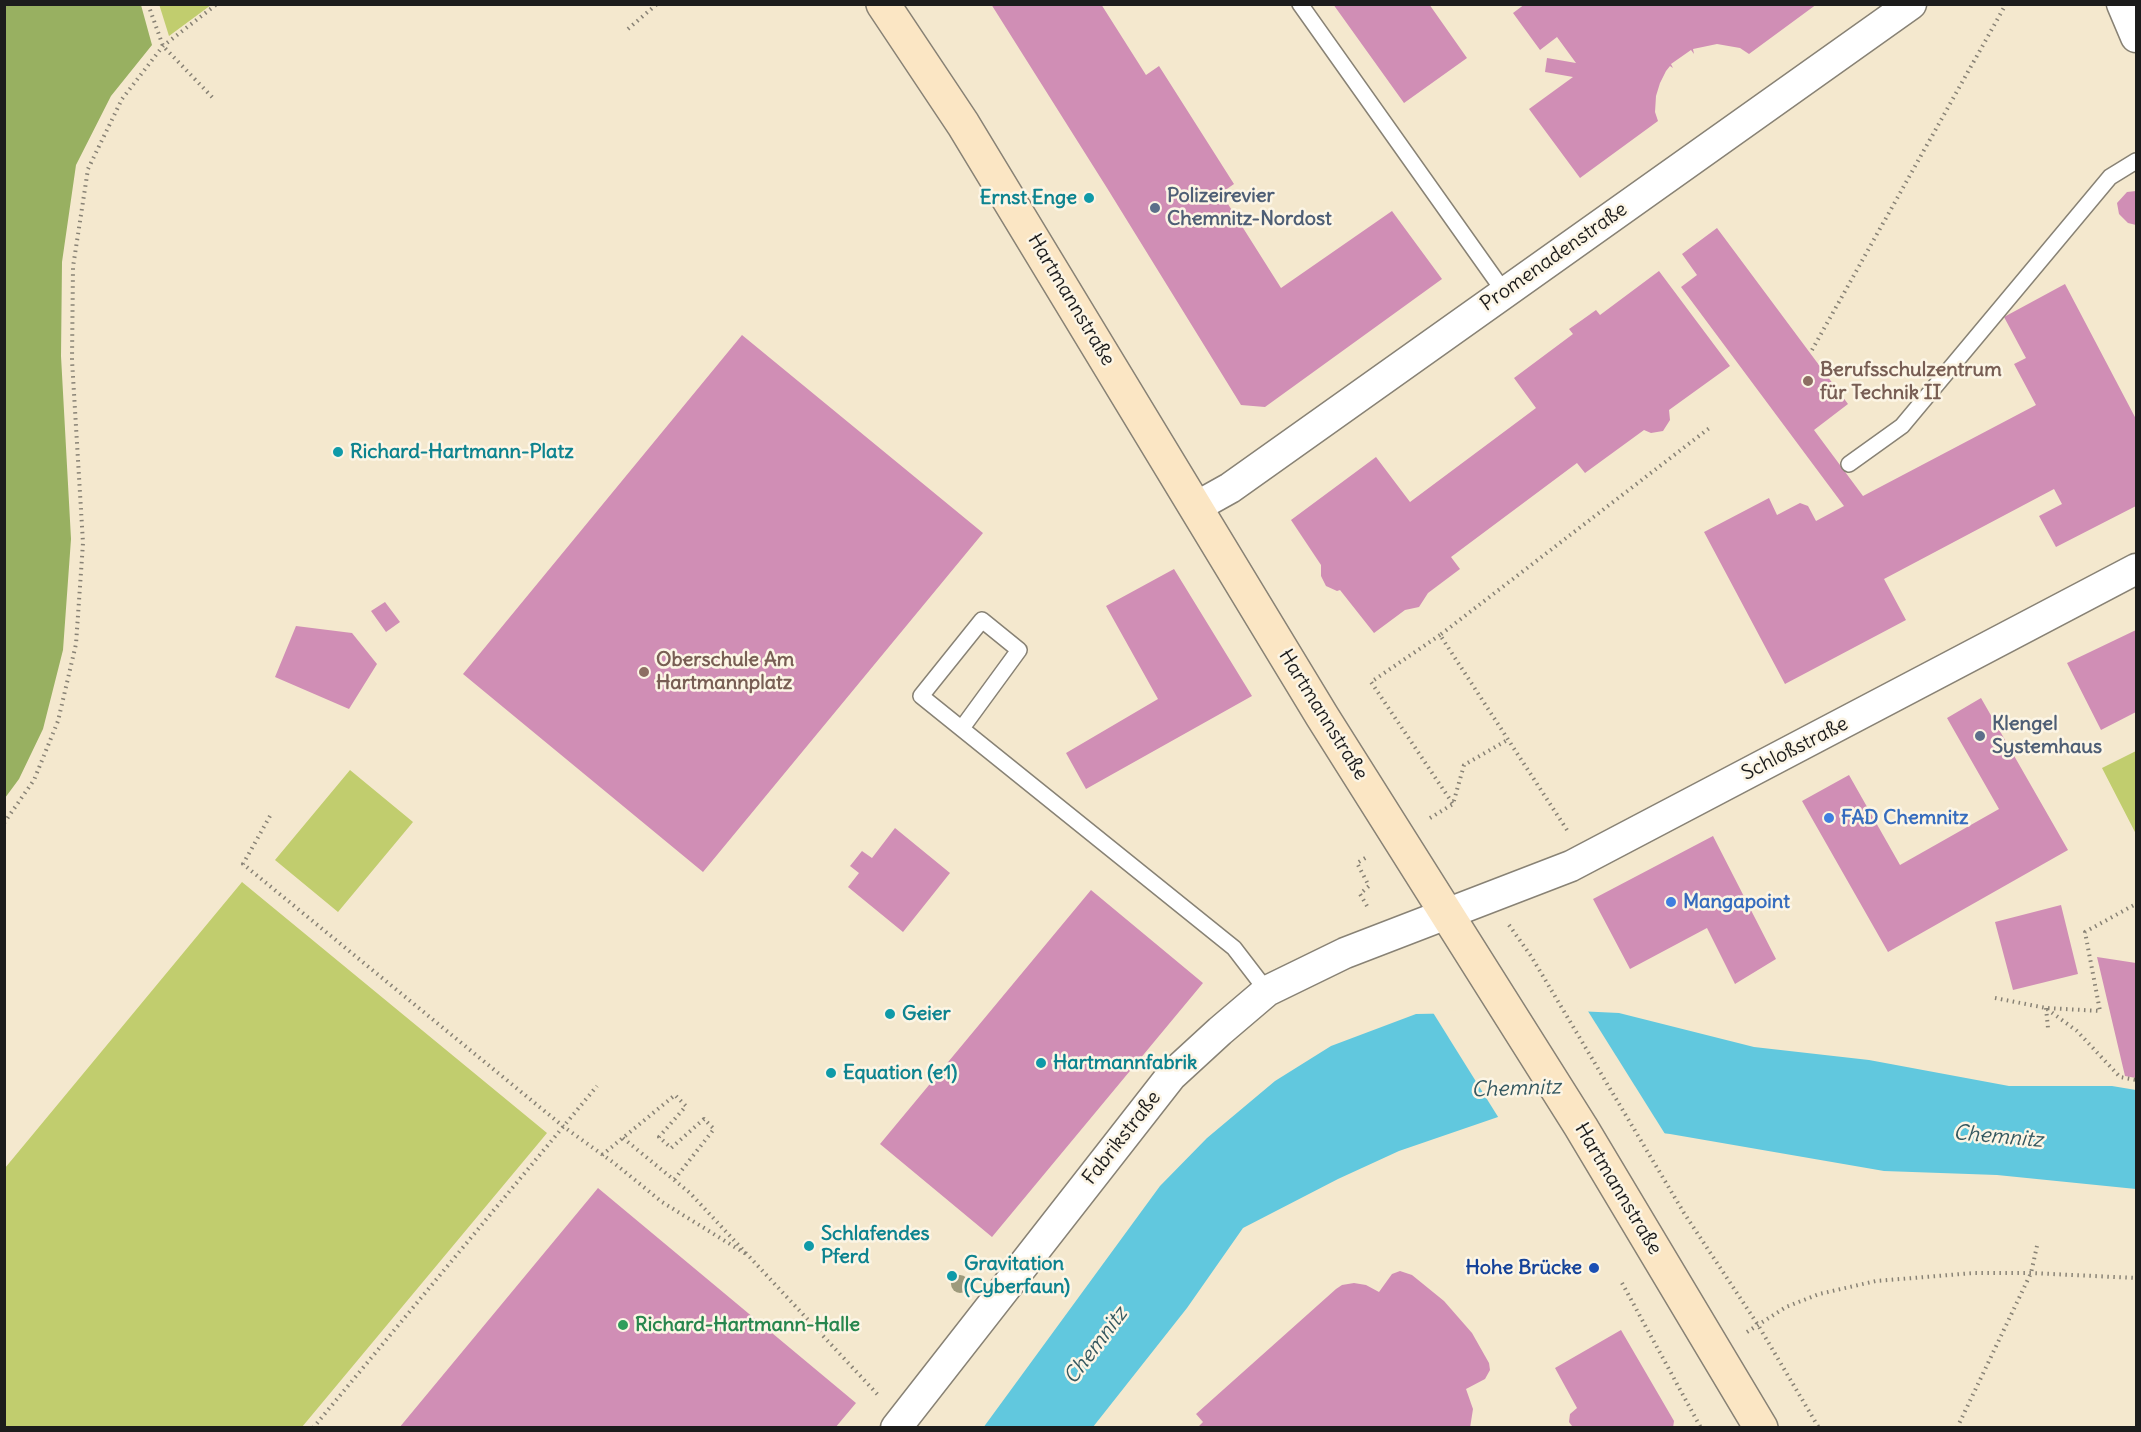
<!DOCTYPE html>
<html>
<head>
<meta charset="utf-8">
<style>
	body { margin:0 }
	#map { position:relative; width:2141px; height:1432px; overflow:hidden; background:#f4e8ce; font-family:Delius,sans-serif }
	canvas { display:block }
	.frame { position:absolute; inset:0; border:6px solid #1c1c1c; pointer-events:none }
</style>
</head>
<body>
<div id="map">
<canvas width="2141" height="1432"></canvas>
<div class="frame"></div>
</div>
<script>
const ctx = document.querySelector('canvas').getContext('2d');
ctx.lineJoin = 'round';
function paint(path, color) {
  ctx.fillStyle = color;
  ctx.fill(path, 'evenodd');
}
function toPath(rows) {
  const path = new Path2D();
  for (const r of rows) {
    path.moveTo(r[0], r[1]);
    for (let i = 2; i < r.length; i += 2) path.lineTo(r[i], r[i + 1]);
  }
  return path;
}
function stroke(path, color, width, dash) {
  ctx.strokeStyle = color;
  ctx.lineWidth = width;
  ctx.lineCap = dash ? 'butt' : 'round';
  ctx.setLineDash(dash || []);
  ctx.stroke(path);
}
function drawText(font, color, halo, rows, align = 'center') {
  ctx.font = font + ' Delius,sans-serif';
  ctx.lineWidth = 5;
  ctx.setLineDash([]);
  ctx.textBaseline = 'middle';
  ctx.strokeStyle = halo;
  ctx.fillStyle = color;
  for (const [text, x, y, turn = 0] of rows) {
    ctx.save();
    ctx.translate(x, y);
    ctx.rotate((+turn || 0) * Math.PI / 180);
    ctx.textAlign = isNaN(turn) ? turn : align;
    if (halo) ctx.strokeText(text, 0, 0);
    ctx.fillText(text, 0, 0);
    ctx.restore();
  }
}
const green = toPath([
	[159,4,211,4,211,5,169,36],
	[2136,751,2136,834,2102,768],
	[350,770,413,822,338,912,275,860],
	[242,882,547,1133,302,1427,5,1427,5,1168]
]);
const forest = toPath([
	[5,4,141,5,152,45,111,96,76,165,62,262,61,356,71,539,63,650,43,729,19,779,5,798]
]);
const water = toPath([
	[1577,1011,1619,1013,1754,1047,1869,1060,2009,1086,2112,1086,2136,1090,2136,1189,1997,1175,1884,1171,1670,1134,1596,1125,1498,1117,1399,1151,1338,1179,1243,1228,1187,1308,1093,1427,983,1428,1160,1186,1207,1138,1275,1081,1331,1046,1416,1014]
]);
const pier = toPath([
	[1586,1008,1665,1134,1500,1120,1432,1011]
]);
const building = toPath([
	[991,4,1101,4,1146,75,1159,66,1234,184,1221,193,1281,288,1392,211,1442,279,1265,407,1241,405,1107,188],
	[1333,4,1429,4,1467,58,1404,103],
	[1525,4,1817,4,1749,54,1740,48,1717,44,1693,49,1694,54,1691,50,1671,64,1673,68,1670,66,1666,71,1660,83,1656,96,1655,112,1658,121,1580,178,1529,109,1573,77,1545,72,1547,58,1576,63,1557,37,1540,50,1513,13],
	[2136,191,2136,225,2128,223,2119,214,2117,203,2127,192],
	[1717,228,1848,404,1814,430,1863,496,2036,405,2014,364,2026,358,2004,317,2065,284,2136,419,2136,506,2056,547,2039,516,2062,504,2054,489,1884,579,1906,620,1785,684,1704,532,1769,498,1777,515,1800,503,1808,506,1816,521,1844,506,1681,287,1697,275,1682,254],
	[1659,271,1730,366,1669,410,1670,420,1663,431,1651,433,1644,430,1585,473,1577,463,1451,557,1460,569,1428,593,1419,607,1405,610,1374,633,1340,590,1337,591,1326,586,1321,576,1321,565,1291,520,1376,457,1410,502,1536,408,1514,378,1573,334,1569,329,1582,320,1596,310,1600,315],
	[742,335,983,533,703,872,463,674],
	[1174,569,1252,696,1086,789,1066,753,1158,699,1106,606],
	[385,602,400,622,386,632,371,611],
	[296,626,352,633,377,664,349,709,275,677],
	[2136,630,2136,712,2101,730,2067,663],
	[1981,698,2068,850,1888,952,1802,801,1849,775,1900,865,1999,809,1947,718],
	[895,828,950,873,903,932,848,887,859,873,850,866,862,851,872,858],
	[1713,836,1776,959,1735,984,1707,928,1630,969,1593,899],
	[1091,890,1203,983,992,1237,880,1144],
	[2061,905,2078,974,2013,990,1995,922],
	[2097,957,2136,963,2136,1078,2125,1076],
	[598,1188,856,1403,835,1428,399,1428],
	[1400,1271,1412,1275,1444,1301,1472,1333,1489,1363,1490,1370,1485,1379,1466,1389,1473,1409,1470,1428,1197,1428,1203,1422,1196,1414,1336,1289,1342,1285,1354,1283,1366,1285,1379,1292,1392,1274],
	[1621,1330,1674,1421,1673,1428,1570,1428,1572,1426,1569,1422,1570,1414,1577,1408,1555,1368]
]);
const path = toPath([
	[148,4,163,46,213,98],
	[628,29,657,4],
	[1812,350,2006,4],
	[1440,635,1371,682,1453,804],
	[270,816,243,864,564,1127,614,1163,662,1202,746,1254],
	[1430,818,1453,804,1464,765,1509,739],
	[4,823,34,780,58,721,76,644,83,543,72,360,73,267,88,169,122,99,163,46,217,4],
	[1567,830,1440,635,1712,426],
	[1367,906,1360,894,1369,886,1357,863,1367,857],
	[1509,925,1531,956,1684,1213,1758,1325,1819,1428],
	[1995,998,2046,1008,2100,1011,2085,932,2134,905],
	[2046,1008,2048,1028],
	[2047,1009,2077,1031,2120,1077,2136,1080],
	[623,1138,690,1193,879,1396],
	[602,1155,675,1095,686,1106,659,1137,671,1148,704,1119,714,1129,674,1180],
	[1622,1283,1701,1428],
	[1747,1332,1786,1307,1819,1294,1876,1281,1974,1273,2031,1273,2136,1278],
	[313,1428,597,1086],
	[1957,1428,2031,1273,2037,1246]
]);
const lane = toPath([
	[1300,4,1505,293],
	[1849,464,1902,426,2110,177,2136,161],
	[962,728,1019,650,982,620,921,696,1234,948,1267,991]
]);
const street = toPath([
	[2122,4,2136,37],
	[1196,507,1230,488,1911,4],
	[896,1428,1171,1076,1220,1031,1267,991,1345,953,1571,866,2136,569]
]);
const secondary = toPath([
	[883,4,963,124,1322,716,1581,1127,1761,1428]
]);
const trees = [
	[960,1284]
];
const markers = [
	[1089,198,6,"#0f9aa8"],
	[1155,208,6,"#5c6f8a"],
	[1808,381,6,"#8d6e63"],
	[338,452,6,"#0f9aa8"],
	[644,672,6,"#8d6e63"],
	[1980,736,6,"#5c6f8a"],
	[1829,818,6,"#3f7fe0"],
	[1671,902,6,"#3f7fe0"],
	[890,1014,6,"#0f9aa8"],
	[1041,1063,6,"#0f9aa8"],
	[831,1073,6,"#0f9aa8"],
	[809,1246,6,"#0f9aa8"],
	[1594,1268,6,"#1a4fb4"],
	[952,1276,6,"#0f9aa8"],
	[623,1325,6,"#2e9e5b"]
];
const serviceNames = [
	["Polizeirevier",1167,196],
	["Chemnitz-Nordost",1167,219],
	["Klengel",1992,724],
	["Systemhaus",1992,747]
];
const cultureNames = [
	["Ernst Enge",1077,198,"right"],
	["Richard-Hartmann-Platz",350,452],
	["Geier",902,1014],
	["Hartmannfabrik",1053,1063],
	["Equation (e1)",843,1073],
	["Schlafendes",821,1234],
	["Pferd",821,1257],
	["Gravitation",964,1264],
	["(Cyberfaun)",964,1287]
];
const streetNames = [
	["Promenadenstraße",1554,257,-35],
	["Hartmannstraße",1071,300,59],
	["Hartmannstraße",1323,715,58],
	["Schloßstraße",1795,749,-27],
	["Fabrikstraße",1122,1138,-52],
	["Hartmannstraße",1618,1189,59]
];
const educationNames = [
	["Berufsschulzentrum",1820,370],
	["für Technik II",1820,393],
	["Oberschule Am",656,660],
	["Hartmannplatz",656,683]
];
const shopNames = [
	["FAD Chemnitz",1841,818],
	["Mangapoint",1683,902]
];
const transitNames = [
	["Hohe Brücke",1582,1268]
];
const leisureNames = [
	["Richard-Hartmann-Halle",635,1325]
];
const waterNames = [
	["Chemnitz",1516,1089,-2],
	["Chemnitz",1998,1137,5],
	["Chemnitz",1096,1346,-53]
];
paint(green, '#c1cd6e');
paint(forest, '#98b061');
paint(water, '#61c8de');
paint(pier, '#f4e8ce');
paint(building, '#d08eb5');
stroke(lane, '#888275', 18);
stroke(street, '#888275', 33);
stroke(secondary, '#888275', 36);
stroke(path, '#888275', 4, [1.5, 4.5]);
stroke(lane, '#fff', 15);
stroke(street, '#fff', 30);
stroke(secondary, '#fbe6c4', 33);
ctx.fillStyle = '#9d9a7c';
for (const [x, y] of trees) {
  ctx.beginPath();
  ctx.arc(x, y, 9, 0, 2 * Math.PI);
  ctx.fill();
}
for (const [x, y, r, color] of markers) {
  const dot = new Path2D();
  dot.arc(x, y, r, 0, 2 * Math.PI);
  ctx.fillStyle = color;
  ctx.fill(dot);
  stroke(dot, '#fcf5e5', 2);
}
drawText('bold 20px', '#4e5e75', '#fcf5e5', serviceNames, 'left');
drawText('bold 20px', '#0d838f', '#fcf5e5', cultureNames, 'left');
drawText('20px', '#1c1c1c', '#fcf5e5', streetNames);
drawText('bold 20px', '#785e54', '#fcf5e5', educationNames, 'left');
drawText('bold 20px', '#366cbe', '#fcf5e5', shopNames, 'left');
drawText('bold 20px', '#164399', '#fcf5e5', transitNames, 'right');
drawText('bold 20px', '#27864d', '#fcf5e5', leisureNames, 'left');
drawText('italic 21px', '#345860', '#fcf5e5', waterNames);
</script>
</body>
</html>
